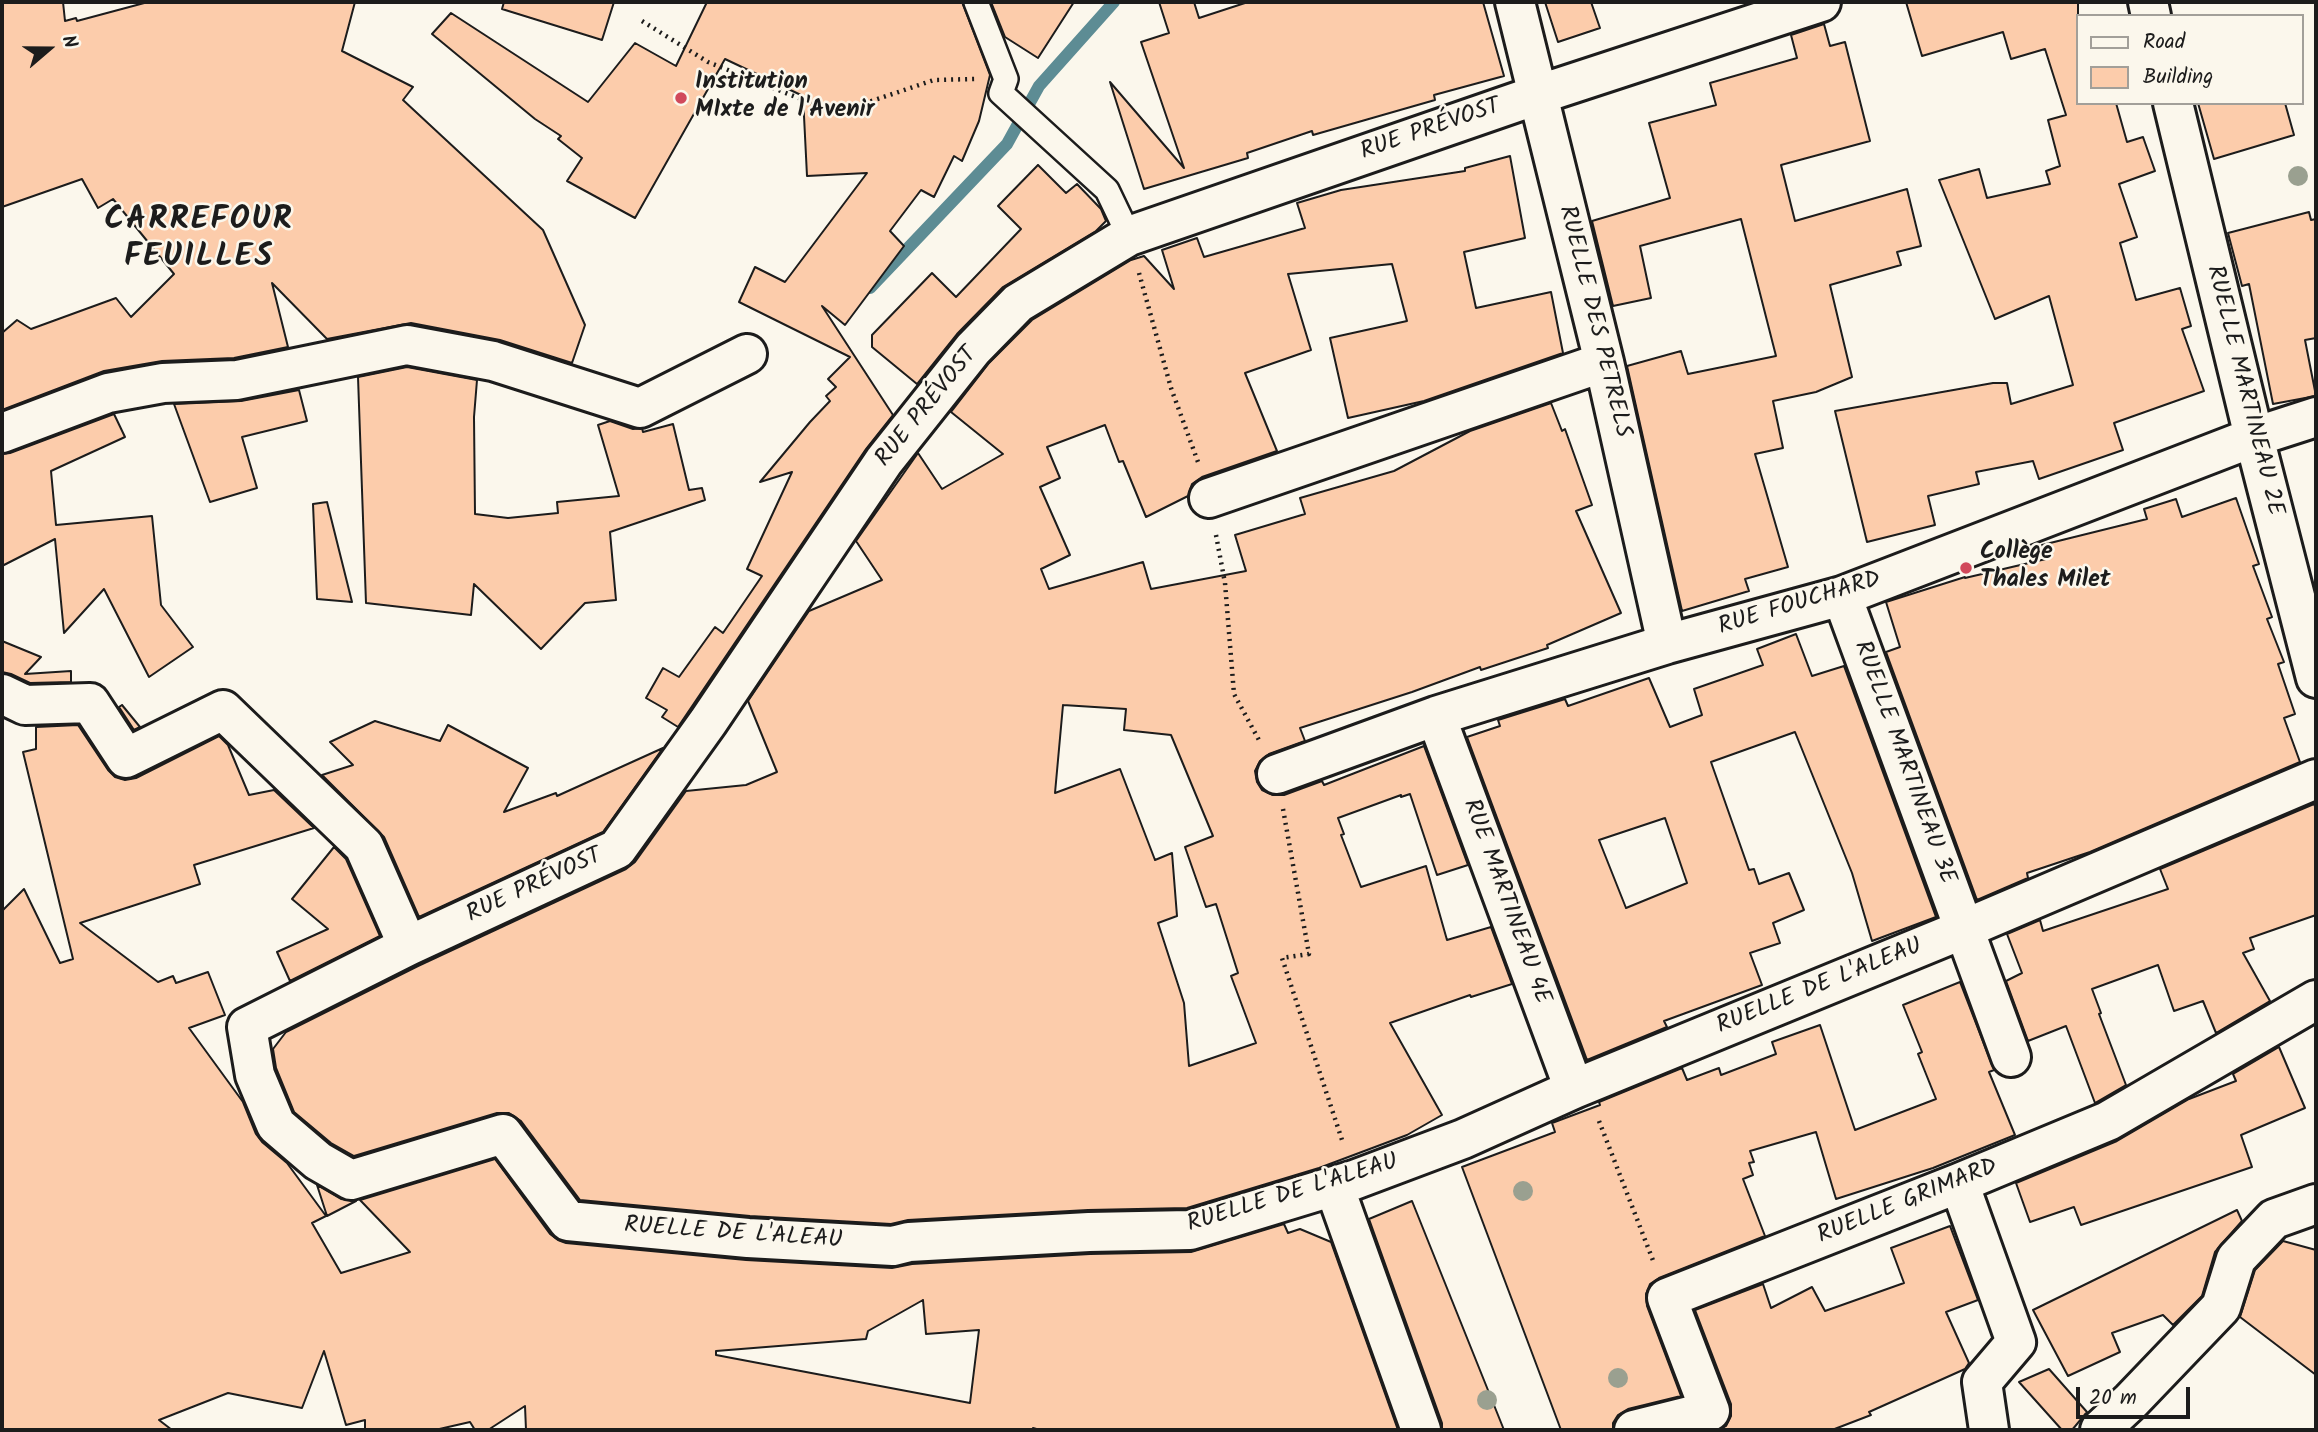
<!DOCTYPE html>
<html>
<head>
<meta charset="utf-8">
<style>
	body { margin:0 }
	#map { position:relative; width:2318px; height:1432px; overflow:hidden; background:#fbf7ec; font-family:Kalam,sans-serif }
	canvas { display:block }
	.frame { position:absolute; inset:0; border:4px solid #1c1c1c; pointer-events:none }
	.legend { position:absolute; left:2076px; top:14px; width:228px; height:91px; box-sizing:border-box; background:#fbf7ec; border:2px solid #a29f99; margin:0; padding:9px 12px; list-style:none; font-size:21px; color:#1c1c1c }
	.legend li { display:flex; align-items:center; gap:14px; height:35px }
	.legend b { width:35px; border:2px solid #a29f99 }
	.north { position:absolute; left:14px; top:14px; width:70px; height:70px; -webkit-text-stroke:5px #fbf7ec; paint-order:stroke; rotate:70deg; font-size:19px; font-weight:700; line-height:28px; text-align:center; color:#1c1c1c }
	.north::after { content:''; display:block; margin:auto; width:24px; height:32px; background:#1c1c1c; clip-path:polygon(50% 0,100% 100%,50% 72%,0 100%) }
	.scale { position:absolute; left:2076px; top:1387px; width:114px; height:32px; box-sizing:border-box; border:4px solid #1c1c1c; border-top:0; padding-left:9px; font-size:21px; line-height:24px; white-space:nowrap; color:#1c1c1c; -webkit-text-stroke:5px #fbf7ec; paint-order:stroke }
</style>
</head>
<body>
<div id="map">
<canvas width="2318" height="1432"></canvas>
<div class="frame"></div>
<ul class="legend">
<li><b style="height:9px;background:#fbf7ec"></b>Road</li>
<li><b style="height:19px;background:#fcccab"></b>Building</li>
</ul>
<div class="north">N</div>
<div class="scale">20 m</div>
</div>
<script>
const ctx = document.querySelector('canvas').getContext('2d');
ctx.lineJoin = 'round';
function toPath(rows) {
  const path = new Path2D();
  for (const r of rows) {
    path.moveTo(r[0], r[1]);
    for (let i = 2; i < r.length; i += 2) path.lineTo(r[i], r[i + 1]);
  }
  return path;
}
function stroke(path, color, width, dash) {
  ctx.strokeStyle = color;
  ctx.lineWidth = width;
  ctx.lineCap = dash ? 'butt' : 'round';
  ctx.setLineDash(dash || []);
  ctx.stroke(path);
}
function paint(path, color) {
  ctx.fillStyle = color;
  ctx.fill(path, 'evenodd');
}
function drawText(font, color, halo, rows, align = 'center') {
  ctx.font = font + ' Kalam,sans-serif';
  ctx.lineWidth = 5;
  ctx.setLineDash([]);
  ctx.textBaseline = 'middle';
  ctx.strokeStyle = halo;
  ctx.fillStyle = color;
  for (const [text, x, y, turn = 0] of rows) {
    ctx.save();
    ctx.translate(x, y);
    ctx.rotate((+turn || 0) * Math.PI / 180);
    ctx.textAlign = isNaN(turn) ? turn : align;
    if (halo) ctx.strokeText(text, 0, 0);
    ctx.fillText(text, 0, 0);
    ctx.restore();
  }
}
const stream = toPath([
	[870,288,1007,144,1039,86,1114,2]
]);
const building = toPath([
	[2,2,63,2,65,21,76,18,77,21,148,2,355,2,342,51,413,87,403,100,543,230,585,325,572,363,500,340,411,323,327,339,272,283,288,347,234,358,162,361,104,371,2,410,2,333,17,320,31,329,116,298,131,317,174,274,113,199,98,208,82,179,2,207,2,2],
	[504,2,614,2,602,40,502,9,504,2],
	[707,2,962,2,990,75,979,121,962,161,954,156,934,197,921,190,890,231,904,246,845,325,822,306,893,415,866,449,678,727,662,717,667,710,646,698,663,668,679,677,715,627,723,633,762,576,747,569,792,472,760,482,810,422,830,401,826,396,836,387,828,379,850,357,739,302,755,267,785,282,867,173,807,176,803,96,725,59,635,218,567,181,582,158,558,139,561,136,535,119,432,34,451,13,588,102,635,43,676,66,707,2],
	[991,2,1074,2,1038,58,1005,37,991,2],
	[1159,2,1194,2,1199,18,1248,2,1483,2,1504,76,1434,95,1435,100,1313,135,1312,131,1247,153,1248,158,1144,189,1110,82,1184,168,1141,42,1169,33,1159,2],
	[1545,2,1591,2,1600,28,1558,42,1545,2],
	[1906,2,2078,2,2078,103,2116,103,2127,142,2143,137,2155,171,2119,184,2137,237,2120,243,2136,300,2180,288,2191,326,2182,329,2204,391,2114,423,2123,450,2039,479,2033,461,1976,472,1979,484,1928,496,1935,525,1867,542,1835,411,1993,383,2007,383,2011,404,2073,385,2049,296,1995,319,1939,180,1979,169,1987,198,2050,184,2046,171,2060,166,2048,120,2066,115,2045,49,2011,59,2003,32,1922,56,1906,2],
	[1824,24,1830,46,1845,42,1870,141,1781,165,1795,221,1907,189,1921,246,1897,252,1901,265,1830,285,1852,377,1816,392,1773,401,1783,448,1755,454,1788,567,1745,579,1749,591,1682,611,1627,366,1681,351,1688,374,1776,356,1741,219,1640,246,1651,298,1613,306,1592,221,1670,198,1649,123,1716,105,1710,83,1797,58,1791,35,1824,24],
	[2198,103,2285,103,2294,135,2214,159,2198,103],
	[1510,156,1525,238,1464,252,1476,308,1551,292,1563,353,1424,401,1348,418,1330,338,1407,321,1392,264,1288,274,1311,350,1245,373,1277,451,1202,477,1192,484,1188,496,1146,517,1123,461,1119,462,1105,425,1047,447,1060,478,1040,487,1070,555,1041,569,1049,589,1143,562,1151,589,1246,571,1235,535,1305,514,1300,498,1394,471,1470,431,1551,403,1562,431,1565,429,1592,505,1576,511,1621,613,1547,645,1548,648,1481,670,1480,667,1412,692,1300,728,1305,741,1269,754,1260,761,1255,771,1257,782,1262,790,1273,795,1284,795,1322,781,1324,785,1424,746,1468,865,1437,875,1410,794,1401,797,1401,795,1338,818,1344,834,1341,835,1361,887,1426,866,1447,940,1491,927,1512,984,1471,997,1470,995,1390,1023,1442,1115,1407,1135,1319,1168,1187,1208,1088,1210,908,1220,891,1224,750,1216,580,1200,521,1121,509,1113,497,1113,354,1156,331,1143,294,1112,276,1068,273,1049,286,1032,418,966,626,869,635,862,686,791,746,785,777,772,748,701,809,611,882,580,856,541,918,453,942,489,1003,454,951,412,989,363,1032,320,1131,260,1144,256,1174,289,1162,250,1197,238,1204,257,1305,228,1297,203,1341,190,1465,171,1465,168,1510,156],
	[1063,705,1126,709,1124,730,1171,735,1213,836,1185,847,1206,907,1216,904,1238,973,1231,976,1256,1043,1189,1066,1184,1003,1158,923,1177,916,1172,853,1155,860,1120,769,1055,793,1063,705],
	[1038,165,1066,193,1077,184,1101,209,1106,221,1096,231,1003,287,957,334,917,384,872,347,872,335,932,273,956,297,1021,229,998,206,1038,165],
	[2309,212,2311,220,2316,219,2316,338,2305,340,2316,396,2273,404,2249,284,2242,286,2228,233,2309,212],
	[407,367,477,380,474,417,475,514,508,518,558,513,557,502,619,496,598,425,610,421,633,429,642,428,643,432,673,424,689,490,702,488,705,500,610,532,616,600,585,603,541,649,474,584,471,615,366,603,358,377,407,367],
	[299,390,307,421,242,437,257,488,210,502,174,404,241,401,299,390],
	[114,414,125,437,51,471,56,525,152,516,161,605,193,647,149,677,104,589,64,633,55,539,2,566,2,454,10,453,114,414],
	[2236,498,2259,564,2253,566,2272,617,2267,619,2284,662,2278,664,2295,714,2284,718,2300,762,2090,852,2027,873,2028,878,1977,900,1886,652,1900,647,1886,602,1965,577,1965,578,2046,559,2042,545,2147,519,2144,509,2176,499,2182,517,2236,498],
	[327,502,352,602,317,599,313,504,327,502],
	[1796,634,1812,676,1844,666,1936,917,1872,941,1852,873,1795,732,1711,762,1749,870,1754,869,1759,884,1789,873,1804,910,1773,923,1780,943,1750,953,1762,985,1664,1021,1667,1027,1587,1060,1467,737,1500,726,1498,720,1565,699,1568,706,1649,678,1670,727,1702,715,1694,689,1763,665,1757,649,1796,634],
	[1665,818,1687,883,1626,908,1599,840,1665,818],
	[2,641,41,657,25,674,71,671,71,682,30,683,11,674,2,672,2,641],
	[122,705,140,727,134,730,119,707,122,705],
	[375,721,440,741,448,725,528,768,504,812,556,793,557,796,663,748,603,832,419,917,384,837,322,775,353,765,330,742,375,721],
	[78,725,108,770,115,777,125,780,136,778,219,736,228,745,249,795,274,790,314,828,194,865,200,884,80,923,158,982,173,976,176,983,208,972,225,1015,189,1028,243,1102,256,1134,262,1142,287,1163,326,1216,312,1223,341,1273,410,1252,360,1200,495,1159,550,1234,558,1240,566,1243,746,1260,892,1268,912,1264,1090,1254,1191,1252,1284,1224,1288,1233,1300,1229,1331,1242,1398,1430,1040,1430,1033,1428,1032,1430,526,1430,525,1406,488,1430,475,1430,470,1422,435,1430,365,1430,365,1420,346,1425,324,1351,302,1408,228,1393,159,1420,172,1430,2,1430,2,911,24,889,60,963,73,959,23,752,36,749,36,727,78,725],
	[923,1300,926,1334,979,1330,970,1403,716,1355,716,1351,866,1339,868,1331,923,1300],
	[2314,804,2316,809,2316,915,2250,938,2254,949,2243,953,2270,1001,2216,1033,2203,1001,2174,1011,2158,965,2092,989,2101,1013,2099,1014,2126,1085,2095,1103,2066,1026,2028,1041,2006,981,2022,973,2007,934,2040,920,2043,931,2168,889,2160,869,2314,804],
	[334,847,346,859,380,936,290,981,277,952,328,929,292,899,334,847],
	[1960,982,1994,1070,1989,1072,2015,1135,1933,1168,1836,1199,1816,1132,1750,1151,1754,1162,1749,1163,1753,1175,1743,1179,1765,1236,1659,1278,1650,1284,1646,1294,1647,1306,1681,1396,1628,1409,1618,1415,1613,1423,1613,1430,1561,1430,1462,1167,1555,1132,1552,1123,1600,1105,1599,1102,1682,1068,1687,1080,1719,1068,1721,1075,1776,1054,1772,1042,1820,1025,1855,1130,1936,1099,1918,1054,1922,1052,1903,1005,1960,982],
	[2279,1047,2305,1108,2241,1135,2252,1167,2081,1225,2074,1207,2030,1222,2016,1183,2117,1141,2189,1099,2236,1081,2233,1074,2279,1047],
	[317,1185,341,1199,356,1201,327,1216,317,1185],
	[1412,1201,1504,1430,1442,1430,1442,1423,1369,1219,1412,1201],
	[2237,1210,2242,1221,2215,1252,2202,1296,2173,1325,2163,1315,2112,1333,2120,1352,2068,1376,2033,1310,2237,1210],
	[1950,1226,1978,1300,1946,1312,1969,1363,1965,1369,1869,1412,1871,1415,1832,1430,1719,1430,1726,1426,1731,1416,1731,1404,1695,1310,1763,1284,1771,1308,1812,1287,1825,1311,1904,1283,1891,1248,1950,1226],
	[2283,1241,2316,1250,2316,1375,2240,1317,2255,1270,2283,1241],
	[2049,1369,2087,1412,2072,1430,2062,1430,2019,1382,2049,1369]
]);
const path = toPath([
	[642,21,708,62,836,113,934,80,975,79],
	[1139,273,1171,388,1198,462],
	[1216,535,1225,583,1234,694,1260,742],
	[1283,809,1309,954,1282,958,1343,1143],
	[1599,1121,1654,1263]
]);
const service = toPath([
	[976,2,1006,79,1001,93,1107,190,1129,236]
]);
const minor = toPath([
	[1515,2,1604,362,1667,644],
	[1821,2,1537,95,1129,236,1018,303,973,349,884,461,708,722,617,849,408,946,247,1027,255,1075,276,1125,318,1161,351,1180,503,1134,568,1221,748,1238,893,1246,909,1242,1089,1232,1190,1230,1354,1180,1463,1139,1574,1089,1964,929,2316,779],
	[2148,2,2151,16],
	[2173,103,2254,437,2316,678],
	[2,433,108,393,163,383,237,380,407,345,493,361,640,408,747,354],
	[1209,498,1604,362],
	[1842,596,2011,1057],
	[2,694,25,705,90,703,126,758,223,710,364,846,408,946],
	[1436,716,1574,1089],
	[1277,774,1436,716,1667,644,1842,596,2254,437,2316,417],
	[1959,1183,2016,1342,1982,1382,1989,1430],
	[1334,1186,1421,1430],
	[1634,1430,1710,1411,1667,1298,1959,1183,2108,1121,2316,1000],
	[2100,1430,2131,1401,2221,1307,2236,1259,2274,1219,2316,1204]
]);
const trees = [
	[2298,176],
	[1523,1191],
	[1618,1378],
	[1487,1400]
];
const markers = [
	[681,98,7,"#d1495b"],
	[1966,568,7,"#d1495b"]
];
const poiNames = [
	["Institution",695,84],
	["MIxte de l'Avenir",695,112],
	["Collège",1980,554],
	["Thales Milet",1980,582]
];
const streetNames = [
	["RUE PRÉVOST",1431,131,-19],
	["RUELLE DES PETRELS",1593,322,76],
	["RUELLE MARTINEAU 2E",2243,391,76],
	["RUE PRÉVOST",928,408,-51],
	["RUE FOUCHARD",1800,605,-17],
	["RUELLE MARTINEAU 3E",1903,763,70],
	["RUE PRÉVOST",535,887,-25],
	["RUE MARTINEAU 4E",1505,902,70],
	["RUELLE DE L'ALEAU",1820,988,-22],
	["RUELLE DE L'ALEAU",1293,1195,-17],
	["RUELLE GRIMARD",1908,1203,-22],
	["RUELLE DE L'ALEAU",733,1235,4]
];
const districtNames = [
	["CARREFOUR",199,223],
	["FEUILLES",199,260]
];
stroke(stream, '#5d8c94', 12);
paint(building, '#fcccab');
stroke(building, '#1c1c1c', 2);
stroke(service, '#1c1c1c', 28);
stroke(minor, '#1c1c1c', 44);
stroke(path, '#1c1c1c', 4.5, [2, 5]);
stroke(service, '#fbf7ec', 23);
stroke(minor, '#fbf7ec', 38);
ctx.fillStyle = '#9aa090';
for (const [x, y] of trees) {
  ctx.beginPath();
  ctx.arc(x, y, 10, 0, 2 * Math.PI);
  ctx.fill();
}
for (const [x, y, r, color] of markers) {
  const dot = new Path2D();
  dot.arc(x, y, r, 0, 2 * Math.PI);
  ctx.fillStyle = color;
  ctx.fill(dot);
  stroke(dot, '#fbf7ec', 2.5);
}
drawText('bold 24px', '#1c1c1c', '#fbf7ec', poiNames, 'left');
drawText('24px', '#1c1c1c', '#fbf7ec', streetNames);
ctx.letterSpacing = '2px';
drawText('bold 32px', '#1c1c1c', '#fbf7ec', districtNames);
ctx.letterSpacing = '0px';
</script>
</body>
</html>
